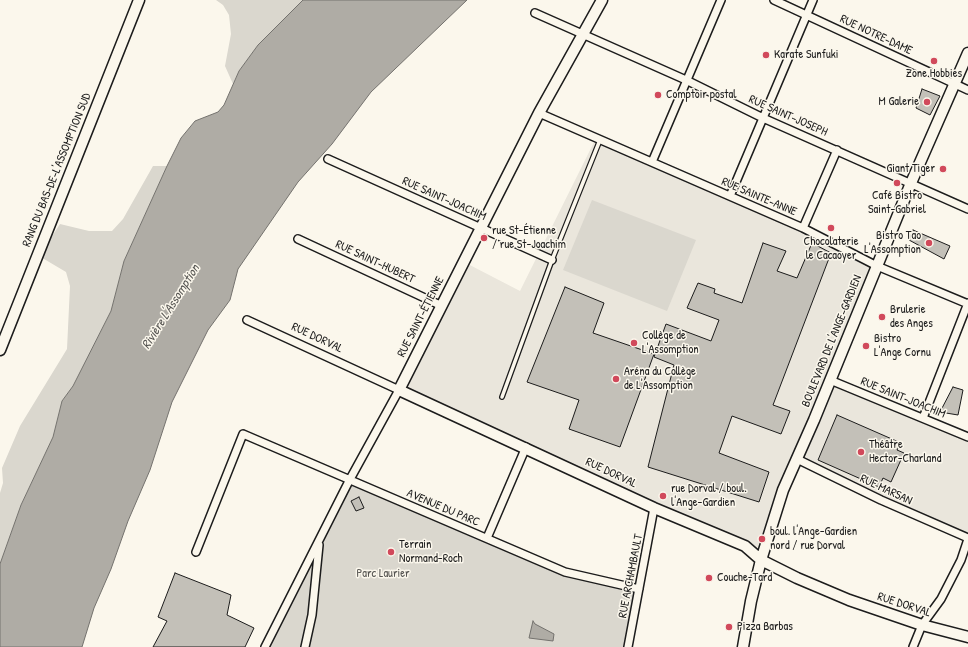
<!DOCTYPE html>
<html>
<head>
<meta charset="utf-8">
<style>
	body { margin:0 }
	canvas { display:block; background:#fbf7ec }
</style>
</head>
<body>
<canvas width="968" height="647"></canvas>
<script>
const ctx = document.querySelector('canvas').getContext('2d');
ctx.lineJoin = 'round';
function paint(path, color) {
  ctx.fillStyle = color;
  ctx.fill(path, 'evenodd');
}
function toPath(rows) {
  const path = new Path2D();
  for (const r of rows) {
    path.moveTo(r[0], r[1]);
    for (let i = 2; i < r.length; i += 2) path.lineTo(r[i], r[i + 1]);
  }
  return path;
}
function stroke(path, color, width, dash) {
  ctx.strokeStyle = color;
  ctx.lineWidth = width;
  ctx.lineCap = dash ? 'butt' : 'round';
  ctx.setLineDash(dash || []);
  ctx.stroke(path);
}
function drawText(font, color, halo, rows, align = 'center') {
  ctx.font = font + ' "Patrick Hand",sans-serif';
  ctx.lineWidth = 3;
  ctx.setLineDash([]);
  ctx.textBaseline = 'middle';
  ctx.strokeStyle = halo;
  ctx.fillStyle = color;
  for (const [text, x, y, turn = 0] of rows) {
    ctx.save();
    ctx.translate(x, y);
    ctx.rotate((+turn || 0) * Math.PI / 180);
    ctx.textAlign = isNaN(turn) ? turn : align;
    if (halo) ctx.strokeText(text, 0, 0);
    ctx.fillText(text, 0, 0);
    ctx.restore();
  }
}
const built = toPath([
	[596,138,730,196,877,266,831,380,968,437,968,538,797,459,761,560,745,546,399,390,464,262,520,291]
]);
const green = toPath([
	[216,0,303,0,258,45,239,71,233,84,225,66,231,34,229,15,223,5],
	[153,166,167,166,124,261,111,311,73,386,62,401,53,437,21,505,0,564,0,493,3,483,2,468,20,426,67,349,70,286,66,272,39,256,60,224,89,231,112,231,123,219],
	[592,200,696,240,667,311,563,270],
	[349,481,565,572,639,589,628,647,265,647]
]);
const water = toPath([
	[303,0,467,0,371,92,332,144,298,182,238,269,230,300,208,330,172,402,150,470,128,521,111,569,94,608,82,647,0,647,0,564,21,505,53,437,62,401,73,386,111,311,124,261,167,166,181,138,195,121,218,112,224,105,239,71,258,45,303,0],
	[533,621,535,624,554,634,553,641,529,638,533,621]
]);
const building = toPath([
	[922,89,940,96,930,115,916,108,922,89],
	[913,230,950,246,944,259,909,240,913,230],
	[763,243,786,251,777,271,797,278,812,243,831,253,773,405,790,411,781,434,732,416,719,453,769,472,759,502,648,467,674,365,654,357,666,324,711,341,719,320,687,308,698,283,715,289,714,293,742,303,763,243],
	[565,287,604,303,593,333,654,354,620,447,569,429,579,400,527,382,565,287],
	[953,387,963,390,958,415,940,412,953,387],
	[837,415,901,443,897,450,904,453,891,482,883,478,879,487,818,460,837,415],
	[359,497,364,508,356,511,351,501,359,497],
	[175,573,231,595,227,615,254,628,245,647,153,647,167,621,158,617,175,573]
]);
const lane = toPath([
	[502,397,552,260,600,140]
]);
const street = toPath([
	[774,0,968,90],
	[535,13,686,80,763,118,968,209],
	[539,113,803,228,877,266,968,304],
	[328,159,552,260],
	[652,162,721,0],
	[730,196,813,0],
	[803,228,837,150],
	[298,239,442,306],
	[247,320,399,390,349,481,265,647],
	[830,380,968,437],
	[923,418,968,303],
	[797,459,881,500,968,538],
	[487,538,526,447],
	[196,552,243,434,565,572,639,589],
	[305,647,312,615,319,545],
	[628,647,654,508],
	[913,647,922,625,941,599,961,560,968,539]
]);
const secondary = toPath([
	[602,0,539,113,399,390,654,508,745,546,761,560,797,578,849,600,922,625,968,637],
	[0,350,139,0],
	[743,647,751,601,761,560,783,490,814,420,911,183,968,53]
]);
const markers = [
	[766,55,4,"#d1495b"],
	[934,61,4,"#d1495b"],
	[658,95,4,"#d1495b"],
	[927,102,4,"#d1495b"],
	[943,169,4,"#d1495b"],
	[897,183,4,"#d1495b"],
	[831,228,4,"#d1495b"],
	[484,238,4,"#d1495b"],
	[929,243,4,"#d1495b"],
	[882,317,4,"#d1495b"],
	[634,343,4,"#d1495b"],
	[866,346,4,"#d1495b"],
	[616,379,4,"#d1495b"],
	[861,452,4,"#d1495b"],
	[663,496,4,"#d1495b"],
	[762,539,4,"#d1495b"],
	[391,552,4,"#d1495b"],
	[709,578,4,"#d1495b"],
	[729,627,4,"#d1495b"]
];
const streetNames = [
	["RUE NOTRE-DAME",876,35,25],
	["RUE SAINT-JOSEPH",788,116,24],
	["RANG DU BAS-DE-L'ASSOMPTION SUD",57,170,-68],
	["RUE SAINTE-ANNE",759,197,23],
	["RUE SAINT-JOACHIM",444,199,24],
	["RUE SAINT-HUBERT",375,262,25],
	["RUE SAINT-ÉTIENNE",421,317,-63],
	["RUE DORVAL",317,338,25],
	["BOULEVARD DE L'ANGE-GARDIEN",832,341,-68],
	["RUE SAINT-JOACHIM",903,398,22],
	["RUE DORVAL",611,473,25],
	["RUE MARSAN",886,490,25],
	["AVENUE DU PARC",443,508,23],
	["RUE ARCHAMBAULT",631,576,-79],
	["RUE DORVAL",904,605,18]
];
const poiNames = [
	["Karate Sunfuki",774,55],
	["Zone Hobbies",934,74,"center"],
	["Comptoir postal",666,95],
	["M Galerie",919,102,"right"],
	["Giant Tiger",935,169,"right"],
	["Café Bistro",897,196,"center"],
	["Saint-Gabriel",897,210,"center"],
	["rue St-Étienne",492,231],
	["/ rue St-Joachim",492,245],
	["Bistro Tao",921,236,"right"],
	["L'Assomption",921,250,"right"],
	["Chocolaterie",831,242,"center"],
	["le Cacaoyer",831,256,"center"],
	["Brulerie",890,310],
	["des Anges",890,324],
	["Collège de",642,336],
	["L'Assomption",642,350],
	["Bistro",874,339],
	["L'Ange Cornu",874,353],
	["Aréna du Collège",624,372],
	["de L'Assomption",624,386],
	["Théâtre",869,445],
	["Hector-Charland",869,459],
	["rue Dorval / boul.",671,489],
	["l'Ange-Gardien",671,503],
	["boul. l'Ange-Gardien",770,532],
	["nord / rue Dorval",770,546],
	["Terrain",399,545],
	["Normand-Roch",399,559],
	["Couche-Tard",717,578],
	["Pizza Barbas",737,627]
];
const parkNames = [
	["Parc Laurier",383,574]
];
const waterNames = [
	["Rivière L'Assomption",171,307,-58]
];
paint(built, '#eae6dc');
paint(green, '#dad7ce');
paint(water, '#afaca5');
stroke(water, '#74726e', 1);
paint(building, '#c3c0b8');
stroke(building, '#1c1c1c', 1);
stroke(lane, '#1c1c1c', 6);
stroke(street, '#1c1c1c', 10);
stroke(secondary, '#1c1c1c', 13);
stroke(lane, '#fbf7ec', 3.5);
stroke(street, '#fbf7ec', 7);
stroke(secondary, '#fbf7ec', 10);
for (const [x, y, r, color] of markers) {
  const dot = new Path2D();
  dot.arc(x, y, r, 0, 2 * Math.PI);
  ctx.fillStyle = color;
  ctx.fill(dot);
  stroke(dot, '#fbf7ec', 1.5);
}
drawText('12px', '#1c1c1c', '#fbf7ec', streetNames);
drawText('12px', '#1c1c1c', '#fbf7ec', poiNames, 'left');
drawText('12px', '#555451', '#fbf7ec', parkNames);
drawText('italic 13px', '#575653', '#fbf7ec', waterNames);
</script>
</body>
</html>
